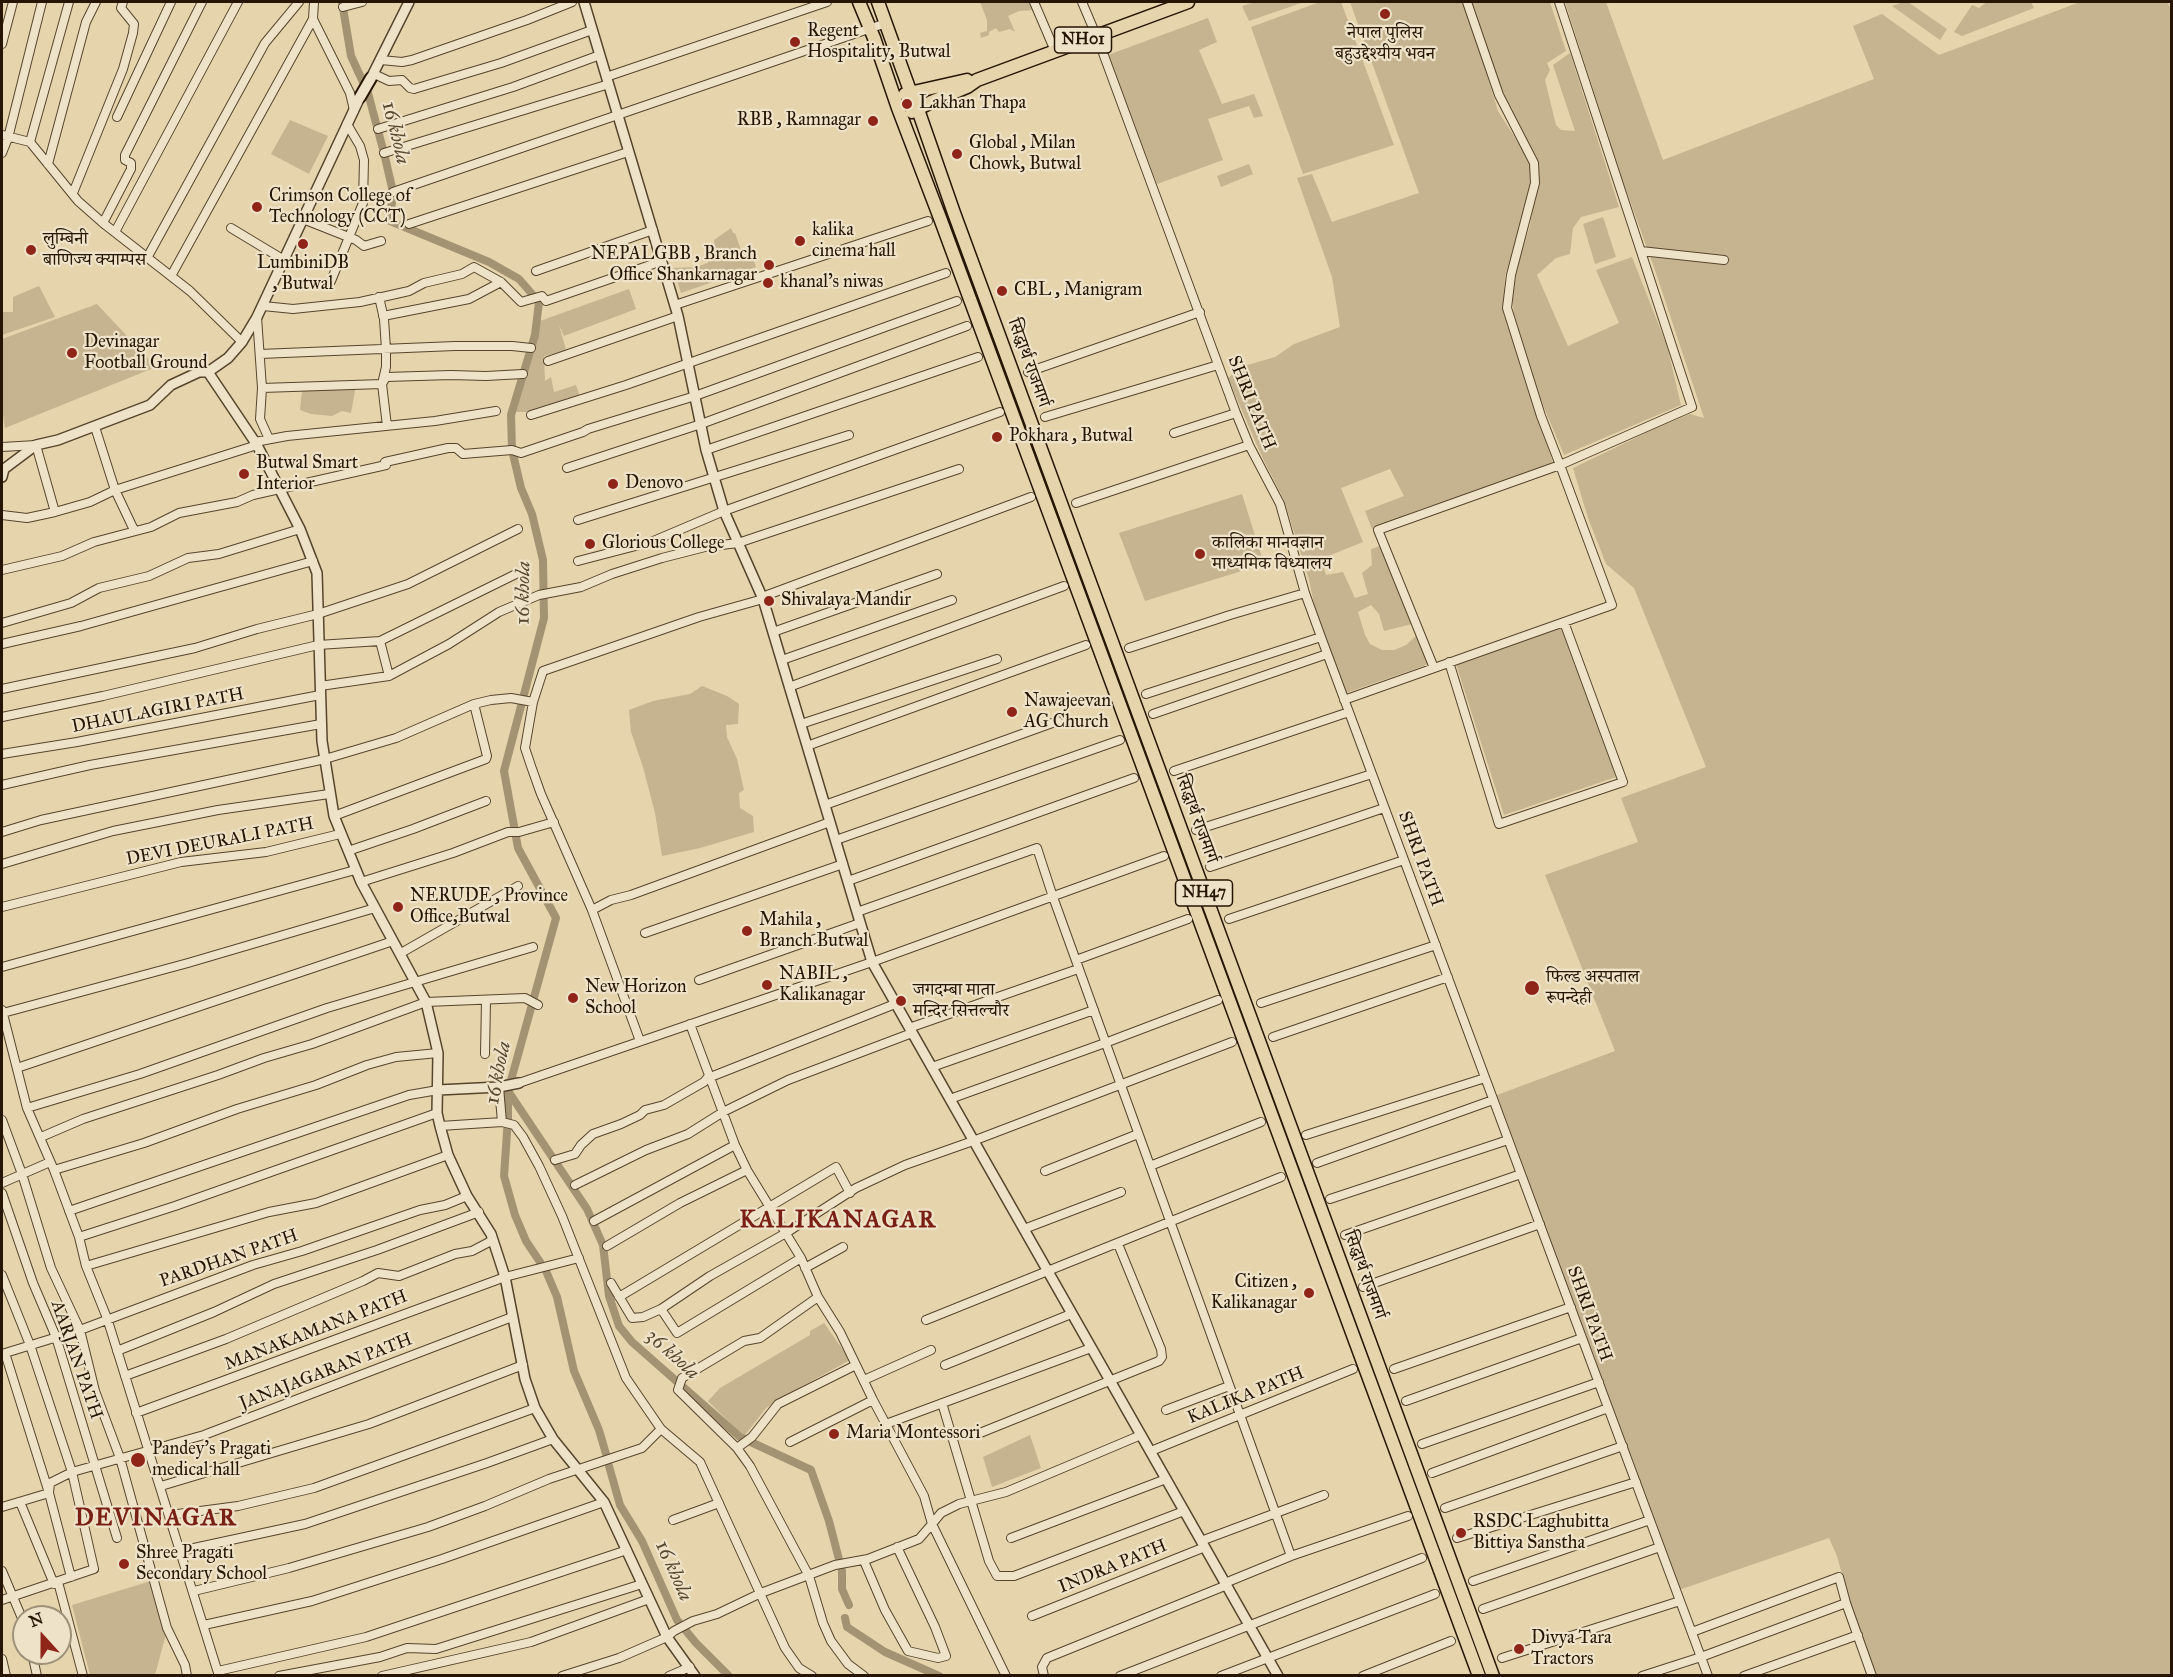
<!DOCTYPE html>
<html>
<head>
<meta charset="utf-8">
<style>
	body { margin:0 }
	#map { position:relative; width:2173px; height:1677px; overflow:hidden; background:#e5d4ac; font-family:"IM FELL Great Primer",serif }
	canvas { display:block }
	.frame { position:absolute; inset:0; border:3px solid #261502; pointer-events:none }
	.north { position:absolute; left:12px; top:1605px; width:60px; height:60px; box-sizing:border-box; background:#eee3c9; border:2px solid #9e9179; border-radius:50%; rotate:339deg; font-size:16px; font-weight:700; line-height:24px; text-align:center; color:#261502 }
	.north::after { content:''; display:block; margin:auto; width:21px; height:27px; background:#8f2418; clip-path:polygon(50% 0,100% 100%,50% 72%,0 100%) }
</style>
</head>
<body>
<div id="map">
<canvas width="2173" height="1677"></canvas>
<div class="frame"></div>
<div class="north">N</div>
</div>
<script>
const ctx = document.querySelector('canvas').getContext('2d');
ctx.lineJoin = 'round';
function paint(path, color) {
  ctx.fillStyle = color;
  ctx.fill(path, 'evenodd');
}
function toPath(rows) {
  const path = new Path2D();
  for (const r of rows) {
    path.moveTo(r[0], r[1]);
    for (let i = 2; i < r.length; i += 2) path.lineTo(r[i], r[i + 1]);
  }
  return path;
}
function stroke(path, color, width, dash) {
  ctx.strokeStyle = color;
  ctx.lineWidth = width;
  ctx.lineCap = dash ? 'butt' : 'round';
  ctx.setLineDash(dash || []);
  ctx.stroke(path);
}
function drawText(font, color, halo, rows, align = 'center') {
  ctx.font = font + ' "IM FELL Great Primer","Noto Serif Devanagari",serif';
  ctx.lineWidth = 4.5;
  ctx.setLineDash([]);
  ctx.textBaseline = 'middle';
  ctx.strokeStyle = halo;
  ctx.fillStyle = color;
  for (const [text, x, y, turn = 0] of rows) {
    ctx.save();
    ctx.translate(x, y);
    ctx.rotate((+turn || 0) * Math.PI / 180);
    ctx.textAlign = isNaN(turn) ? turn : align;
    if (halo) ctx.strokeText(text, 0, 0);
    ctx.fillText(text, 0, 0);
    ctx.restore();
  }
}
const green = toPath([
	[980,2,1029,2,1033,10,1019,11,1008,16,1015,32,1010,29,999,32,996,28,989,32,989,35,981,38,980,33,987,31,987,20],
	[1255,2,1304,2,1249,21,1242,6],
	[1320,2,1341,2,1394,145,1303,174,1251,27],
	[1350,2,1464,2,1498,111,1530,161,1532,184,1523,221,1505,276,1504,307,1554,466,1421,509,1372,529,1365,511,1404,496,1390,469,1341,488,1363,542,1321,559,1326,575,1343,572,1355,598,1368,594,1362,573,1372,565,1371,549,1380,546,1412,624,1384,631,1379,614,1371,605,1358,612,1365,635,1370,644,1382,650,1394,650,1406,645,1417,635,1429,664,1346,693,1315,608,1309,580,1284,500,1263,459,1228,378,1241,367,1275,357,1294,344,1340,327,1332,277,1297,178,1312,174,1332,222,1419,193],
	[1472,2,1550,2,1566,51,1547,63,1550,70,1545,80,1556,125,1561,130,1575,131,1553,65,1570,53,1619,207,1581,217,1573,228,1570,254,1556,258,1537,275,1568,346,1619,323,1596,270,1632,257,1667,346,1681,405,1564,455,1537,391,1514,315,1512,294,1521,253,1530,226,1537,182,1501,92],
	[1565,2,1606,2,1663,160,1874,79,1853,26,1882,14,1939,55,2080,2,2168,2,2172,14,2171,1675,1872,1675,1863,1652,1837,1556,1829,1538,1679,1590,1497,1095,1615,1051,1545,875,1638,842,1621,798,1706,767,1634,588,1606,564,1588,518,1573,468,1654,429,1690,414,1704,418,1655,270,1621,176],
	[1903,2,1908,2,1947,29,1940,40,1892,6],
	[1987,2,2031,2,2034,8,1962,36,1954,32,1972,5,1979,8],
	[1208,18,1217,42,1199,50,1222,104,1254,94,1263,116,1254,118,1249,106,1208,119,1223,160,1157,184,1108,55],
	[290,120,328,136,309,174,271,154],
	[1249,164,1253,174,1221,187,1217,176],
	[1603,217,1616,257,1595,264,1583,224],
	[731,228,733,233,735,233,741,250,749,247,756,267,681,293,673,268,697,267,707,263,715,257,714,240],
	[39,286,55,317,2,335,2,312,13,312,13,297],
	[629,289,636,309,564,336,559,325,566,350,544,356,545,381,551,377,554,392,576,385,580,397,537,412,516,412,540,321],
	[97,304,156,367,5,428,2,409,2,339],
	[356,385,351,413,342,411,332,416,311,414,300,410,302,391],
	[1242,494,1264,564,1145,601,1119,533],
	[1562,626,1616,777,1504,815,1456,664],
	[702,686,727,696,739,704,738,724,726,725,727,737,737,759,744,790,739,793,740,808,753,816,754,832,700,848,662,856,655,813,643,767,631,732,629,710,653,701,690,694],
	[824,1323,850,1360,781,1398,766,1408,745,1435,738,1431,708,1401,720,1388,810,1335,810,1331],
	[1030,1435,1041,1468,992,1487,983,1457],
	[151,1581,166,1634,155,1675,90,1675,72,1605]
]);
const canal = toPath([
	[342,2,351,56,368,93,384,153,393,192,390,221,489,262,519,279,539,302,535,335,511,415,512,450,521,488,532,514,543,560,544,618,504,771,518,848,556,918,508,1091,508,1118,504,1176,515,1215,526,1241,540,1262],
	[508,1091,587,1209,603,1245,609,1296,619,1326,632,1342,740,1437,811,1470,829,1521,842,1571,842,1589,849,1605],
	[546,1271,557,1297,574,1371,599,1430,606,1454],
	[609,1466,620,1505,642,1541,677,1620,696,1643,729,1676],
	[845,1618,847,1627,885,1652,939,1676]
]);
const minor = toPath([
	[314,2,313,19,350,93,354,110],
	[1034,2,1055,51],
	[1082,2,1096,35],
	[1467,2,1499,95,1534,163,1535,183,1511,275,1507,308,1541,416,1560,465,1692,407,1559,2],
	[343,7,362,2],
	[2,44,13,2],
	[1103,53,1236,413,1249,445,1280,504,1305,593,1321,637,1708,1676],
	[381,60,402,62,412,60,527,20,572,2],
	[374,74,389,81,402,80,410,88,414,89,501,63,592,30],
	[606,77,827,2],
	[117,117,171,2],
	[378,129,513,87,600,55],
	[2,135,30,142,69,2],
	[30,142,78,201,103,223,190,291,242,342],
	[2,153,8,138,42,2],
	[384,153,609,84],
	[48,164,86,22,96,2],
	[393,192,886,23],
	[73,193,123,69,133,33,134,24,121,8,123,2],
	[303,219,356,240,364,246,381,241],
	[103,223,131,169,131,163,125,160,125,155,202,2],
	[409,224,628,152],
	[231,228,284,260],
	[115,232,238,2],
	[1641,251,1724,260],
	[147,258,265,43,299,2],
	[536,271,653,230],
	[171,276,313,19],
	[331,281,363,203,364,160,360,146,347,124],
	[379,297,384,319,386,349,386,367,382,384,387,426],
	[675,305,928,221],
	[263,306,293,309,360,302,409,291,424,283,462,274,474,267,501,282,521,302,542,296,546,301,662,261],
	[383,316,469,299,501,282],
	[257,317,262,388,260,419,269,439],
	[260,354,455,346,512,346,531,348],
	[548,361,678,316],
	[1028,372,1200,312],
	[262,388,382,384,386,377,451,375,486,376,523,374],
	[531,415,626,385,946,273],
	[1045,417,1218,365],
	[95,427,115,490,134,530],
	[1174,433,1236,413],
	[255,442,287,436,435,421,496,411],
	[2,447,36,445,55,512],
	[706,450,978,357],
	[567,468,701,424,967,326],
	[1076,503,1249,445],
	[2,515,27,518,55,512,90,502,115,490,257,445],
	[578,520,849,435],
	[578,561,651,542,724,511,1000,412],
	[2,570,62,556,94,542,151,527,179,513,237,502,253,495,386,465,385,462,448,448,456,448,463,454,512,450,521,453,583,432,588,429,695,396,957,301],
	[762,597,1031,497],
	[2,623,71,603,99,588,149,576,188,558,219,554,300,529],
	[773,632,937,574],
	[380,641,389,676],
	[2,644,81,626,313,561],
	[1129,648,1230,615,1305,593],
	[782,660,952,600],
	[1449,662,1499,824,1623,782,1564,622],
	[320,686,389,676,449,644,499,612,539,595,581,587,612,574,662,558,705,547,738,543,959,469],
	[789,687,1064,586],
	[2,689,195,648,257,629,318,614,408,584,518,529],
	[1146,694,1321,637],
	[1344,700,1612,605,1560,465,1378,530,1434,668],
	[533,702,543,671,699,617,763,599],
	[1153,714,1327,654],
	[2,717,103,696,318,645,380,641,516,574],
	[801,724,997,659],
	[807,746,1086,645],
	[2,754,77,742,320,695],
	[1174,771,1349,712],
	[2,785,90,765,321,724],
	[825,805,1058,721],
	[334,816,486,759,487,756,474,704],
	[1196,830,1372,774],
	[2,832,41,820,325,759,396,738,474,704,491,700,511,698,533,702,525,748,531,766,541,794,592,910,640,1041],
	[836,840,1120,740],
	[348,851,413,829,486,801],
	[2,864,113,831,218,810,329,794],
	[1210,867,1384,808],
	[848,881,1134,778],
	[361,882,453,853,508,832,519,832,554,822],
	[2,907,181,862,266,852,340,834],
	[592,910,611,900,631,895,830,822],
	[857,912,1037,848,1053,897,1291,1556,1225,1583],
	[1229,919,1404,860],
	[645,933,843,864],
	[401,953,518,886],
	[1076,960,1188,919],
	[2,967,355,870],
	[699,980,860,923],
	[1261,1003,1436,945],
	[2,1010,27,1108,54,1170,79,1237,86,1266,107,1318,219,1676],
	[3,1013,188,963,375,908],
	[909,1028,1078,969],
	[1273,1037,1448,977],
	[485,1054,486,1000],
	[932,1067,1094,1010],
	[17,1068,393,941],
	[708,1078,895,1004],
	[519,1083,872,962,1164,856],
	[499,1087,502,1122],
	[950,1099,1105,1043,1218,1000],
	[27,1108,140,1074,327,1008,533,947],
	[2,1120,22,1174,51,1268,80,1330,95,1391,120,1458,167,1628,185,1665,187,1676],
	[440,1126,502,1122,514,1125,523,1137,539,1166,562,1216,626,1378,661,1429,700,1462,785,1648,799,1668,812,1676],
	[1306,1135,1485,1078],
	[41,1137,83,1119,218,1075,264,1058,312,1044,426,1002,525,998,538,1005],
	[555,1160,575,1154,581,1145,593,1134,621,1124,640,1115,645,1110,664,1105,704,1082,708,1077],
	[1317,1163,1493,1100],
	[1150,1166,1261,1122],
	[54,1170,144,1143,237,1109,316,1085,367,1065,396,1057,438,1053],
	[1045,1171,1138,1134],
	[2,1183,50,1162],
	[575,1185,646,1150,688,1134,723,1112,788,1080,912,1033],
	[2,1193,33,1283,56,1337,117,1538],
	[1330,1199,1508,1140],
	[69,1211,409,1095,438,1090],
	[594,1221,735,1145],
	[1024,1229,1121,1192],
	[1345,1235,1521,1174],
	[79,1237,175,1206,437,1113],
	[607,1246,680,1203,747,1170],
	[86,1266,269,1212,316,1203,448,1155],
	[805,1268,843,1247],
	[2,1275,30,1345,72,1472,94,1569,2,1600],
	[611,1283,632,1318,643,1317,661,1309,710,1276,786,1233,856,1188,905,1165,973,1141,1232,1042],
	[1363,1287,1540,1224],
	[619,1297,836,1167,850,1193],
	[818,1297,760,1338,744,1341,682,1378,678,1390,737,1448,750,1466,809,1576,823,1623,831,1641,848,1664,864,1676],
	[661,1309,677,1333,801,1258],
	[926,1320,1281,1177],
	[117,1351,214,1312,274,1284,377,1250,479,1212],
	[5,1353,49,1493,71,1577],
	[2,1354,80,1330,253,1265,302,1251,420,1210,445,1205,467,1196],
	[945,1365,1071,1314],
	[1394,1369,1571,1307],
	[125,1376,226,1339,363,1281,378,1273,399,1276,455,1254,472,1251,493,1240],
	[864,1380,931,1350],
	[1406,1401,1582,1338],
	[942,1403,989,1561,997,1576,1014,1576,1184,1511],
	[1166,1410,1229,1386],
	[136,1413,505,1277,579,1258],
	[886,1424,1091,1348],
	[975,1435,1159,1361,1162,1357,1161,1349,1118,1244],
	[790,1442,873,1400],
	[1422,1444,1599,1382],
	[737,1448,752,1437,778,1404,856,1365],
	[1151,1451,1353,1369],
	[1432,1473,1608,1408],
	[161,1486,369,1424,523,1365],
	[20,1502,54,1584],
	[2,1507,49,1493,50,1483,72,1472,204,1435,512,1317],
	[1445,1508,1623,1446],
	[170,1515,238,1506,314,1488,535,1408],
	[673,1520,719,1503],
	[1011,1538,1166,1479],
	[1457,1538,1636,1482],
	[1201,1541,1324,1495],
	[180,1551,305,1524,487,1463,553,1439],
	[1291,1556,1408,1516],
	[864,1561,885,1610,908,1651,938,1658,946,1656,935,1627,897,1547],
	[2,1571,24,1623],
	[1473,1581,1650,1520],
	[58,1582,83,1676],
	[194,1591,289,1568,428,1527,485,1506,549,1479,642,1448,661,1429],
	[1483,1609,1660,1547],
	[1032,1616,1205,1547],
	[204,1625,312,1601,442,1559,604,1502],
	[1692,1632,1839,1577,1846,1603,1872,1676],
	[32,1653,37,1676],
	[1502,1658,1680,1601],
	[2,1659,6,1676],
	[218,1671,366,1637,627,1550],
	[279,1676,380,1657,407,1648,436,1649,642,1584],
	[382,1676,531,1642,649,1599],
	[562,1676,619,1658,667,1637,674,1631,693,1621,717,1614,761,1593,835,1565,868,1559,919,1539,932,1524,924,1496,873,1400,840,1332,818,1297,801,1258,747,1170,735,1145,690,1024],
	[669,1676,690,1667],
	[1006,1676,932,1524,941,1513,959,1504,1006,1492,1141,1435],
	[1044,1676,1042,1667,1047,1658,1227,1585],
	[1120,1676,1422,1558],
	[1221,1676,1435,1594],
	[1363,1676,1451,1641],
	[1642,1676,1701,1657,1846,1603],
	[1744,1676,1858,1635]
]);
const tertiary = toPath([
	[584,2,678,316,706,450,724,511,763,599,872,962,1278,1676],
	[371,78,409,2],
	[208,372,257,445,300,529,317,573,322,741,334,816,361,882,426,1002,438,1053,437,1113,440,1126,448,1155,467,1196,491,1234,505,1277,525,1379,535,1408,553,1439,604,1502,667,1637,695,1676],
	[2,477,4,469,36,445,58,440,150,405,171,385,199,372,208,372,228,358,242,342,257,317,360,97],
	[438,1090,499,1087,519,1083]
]);
const secondary = toPath([
	[360,97,371,78]
]);
const trunk = toPath([
	[859,2,874,38,898,108,940,218,1479,1676],
	[878,2,909,88,915,101,954,213,1493,1676],
	[905,94,967,80],
	[912,112,931,102,967,87,977,80,1188,2]
]);
const markers = [
	[1385,14,6,"#8f2418"],
	[795,42,6,"#8f2418"],
	[907,104,6,"#8f2418"],
	[873,121,6,"#8f2418"],
	[957,154,6,"#8f2418"],
	[257,207,6,"#8f2418"],
	[800,241,6,"#8f2418"],
	[303,244,6,"#8f2418"],
	[31,250,6,"#8f2418"],
	[769,265,6,"#8f2418"],
	[768,283,6,"#8f2418"],
	[1002,291,6,"#8f2418"],
	[72,353,6,"#8f2418"],
	[997,437,6,"#8f2418"],
	[244,474,6,"#8f2418"],
	[613,484,6,"#8f2418"],
	[590,544,6,"#8f2418"],
	[1200,554,6,"#8f2418"],
	[769,601,6,"#8f2418"],
	[1012,712,6,"#8f2418"],
	[398,907,6,"#8f2418"],
	[747,931,6,"#8f2418"],
	[767,985,6,"#8f2418"],
	[1532,988,8,"#8f2418"],
	[573,998,6,"#8f2418"],
	[901,1001,6,"#8f2418"],
	[1309,1293,6,"#8f2418"],
	[834,1434,6,"#8f2418"],
	[138,1460,8,"#8f2418"],
	[1461,1533,6,"#8f2418"],
	[124,1564,6,"#8f2418"],
	[1519,1649,6,"#8f2418"]
];
const shields = [
	[1083,40,57],
	[1204,893,57]
];
const shieldNames = [
	["NH01",1083,40],
	["NH47",1204,893]
];
const poiNames = [
	["Regent",807,32],
	["Hospitality, Butwal",807,53],
	["नेपाल पुलिस",1385,34,"center"],
	["बहुउद्देश्यीय भवन",1385,55,"center"],
	["Lakhan Thapa",919,104],
	["RBB , Ramnagar",861,121,"right"],
	["Global , Milan",969,144],
	["Chowk, Butwal",969,165],
	["Crimson College of",269,197],
	["Technology (CCT)",269,218],
	["kalika",812,231],
	["cinema hall",812,252],
	["लुम्बिनी",43,240],
	["बाणिज्य क्याम्पस",43,261],
	["NEPALGBB , Branch",757,255,"right"],
	["Office Shankarnagar",757,276,"right"],
	["LumbiniDB",303,264,"center"],
	[", Butwal",303,285,"center"],
	["khanal's niwas",780,283],
	["CBL , Manigram",1014,291],
	["Devinagar",84,343],
	["Football Ground",84,364],
	["Pokhara , Butwal",1009,437],
	["Butwal Smart",256,464],
	["Interior",256,485],
	["Denovo",625,484],
	["Glorious College",602,544],
	["कालिका मानवज्ञान",1212,544],
	["माध्यमिक विध्यालय",1212,565],
	["Shivalaya Mandir",781,601],
	["Nawajeevan",1024,702],
	["AG Church",1024,723],
	["NERUDE , Province",410,897],
	["Office,Butwal",410,918],
	["Mahila ,",759,921],
	["Branch Butwal",759,942],
	["NABIL ,",779,975],
	["Kalikanagar",779,996],
	["फिल्ड अस्पताल",1546,978],
	["रूपन्देही",1546,999],
	["New Horizon",585,988],
	["School",585,1009],
	["जगदम्बा माता",913,991],
	["मन्दिर सित्तल्चौर",913,1012],
	["Citizen ,",1297,1283,"right"],
	["Kalikanagar",1297,1304,"right"],
	["Maria Montessori",846,1434],
	["Pandey's Pragati",152,1450],
	["medical hall",152,1471],
	["RSDC Laghubitta",1473,1523],
	["Bittiya Sanstha",1473,1544],
	["Shree Pragati",136,1554],
	["Secondary School",136,1575],
	["Divya Tara",1531,1639],
	["Tractors",1531,1660]
];
const streetNames = [
	["सिद्धार्थ राजमार्ग",1028,363,70],
	["SHRI PATH",1251,403,68],
	["DHAULAGIRI PATH",158,711,-11],
	["सिद्धार्थ राजमार्ग",1196,819,70],
	["DEVI DEURALI PATH",220,842,-11],
	["SHRI PATH",1420,859,70],
	["PARDHAN PATH",229,1259,-19],
	["सिद्धार्थ राजमार्ग",1364,1275,70],
	["SHRI PATH",1589,1314,70],
	["MANAKAMANA PATH",316,1331,-21],
	["AARJAN PATH",76,1360,71],
	["JANAJAGARAN PATH",326,1372,-21],
	["KALIKA PATH",1246,1396,-22],
	["INDRA PATH",1113,1567,-22]
];
const waterNames = [
	["16 khola",395,133,76],
	["16 khola",524,593,-89],
	["16 khola",499,1073,-79],
	["36 khola",672,1355,42],
	["16 khola",673,1571,66]
];
const districtNames = [
	["KALIKANAGAR",838,1221],
	["DEVINAGAR",156,1519]
];
paint(green, '#c5b48f');
stroke(canal, '#a49372', 8);
stroke(minor, '#56452c', 10);
stroke(tertiary, '#56452c', 12);
stroke(secondary, '#261502', 14);
stroke(trunk, '#261502', 15);
stroke(minor, '#eee3c9', 8);
stroke(tertiary, '#eee3c9', 9);
stroke(secondary, '#eee3c9', 10);
stroke(trunk, '#e5d4ac', 12);
for (const [x, y, r, color] of markers) {
  const dot = new Path2D();
  dot.arc(x, y, r, 0, 2 * Math.PI);
  ctx.fillStyle = color;
  ctx.fill(dot);
  stroke(dot, '#eee3c9', 2);
}
for (const [x, y, w] of shields) {
  const box = new Path2D();
  box.roundRect(x - w / 2, y - 13, w, 26, 4.5);
  ctx.fillStyle = '#eee3c9';
  ctx.fill(box);
  stroke(box, '#261502', 1.5);
}
drawText('bold 16px', '#261502', null, shieldNames);
drawText('18px', '#261502', '#eee3c9', poiNames, 'left');
drawText('18px', '#261502', '#eee3c9', streetNames);
drawText('italic 20px', '#58472f', '#eee3c9', waterNames);
ctx.letterSpacing = '1.5px';
drawText('bold 24px', '#7a1f14', '#eee3c9', districtNames);
ctx.letterSpacing = '0px';
</script>
</body>
</html>
